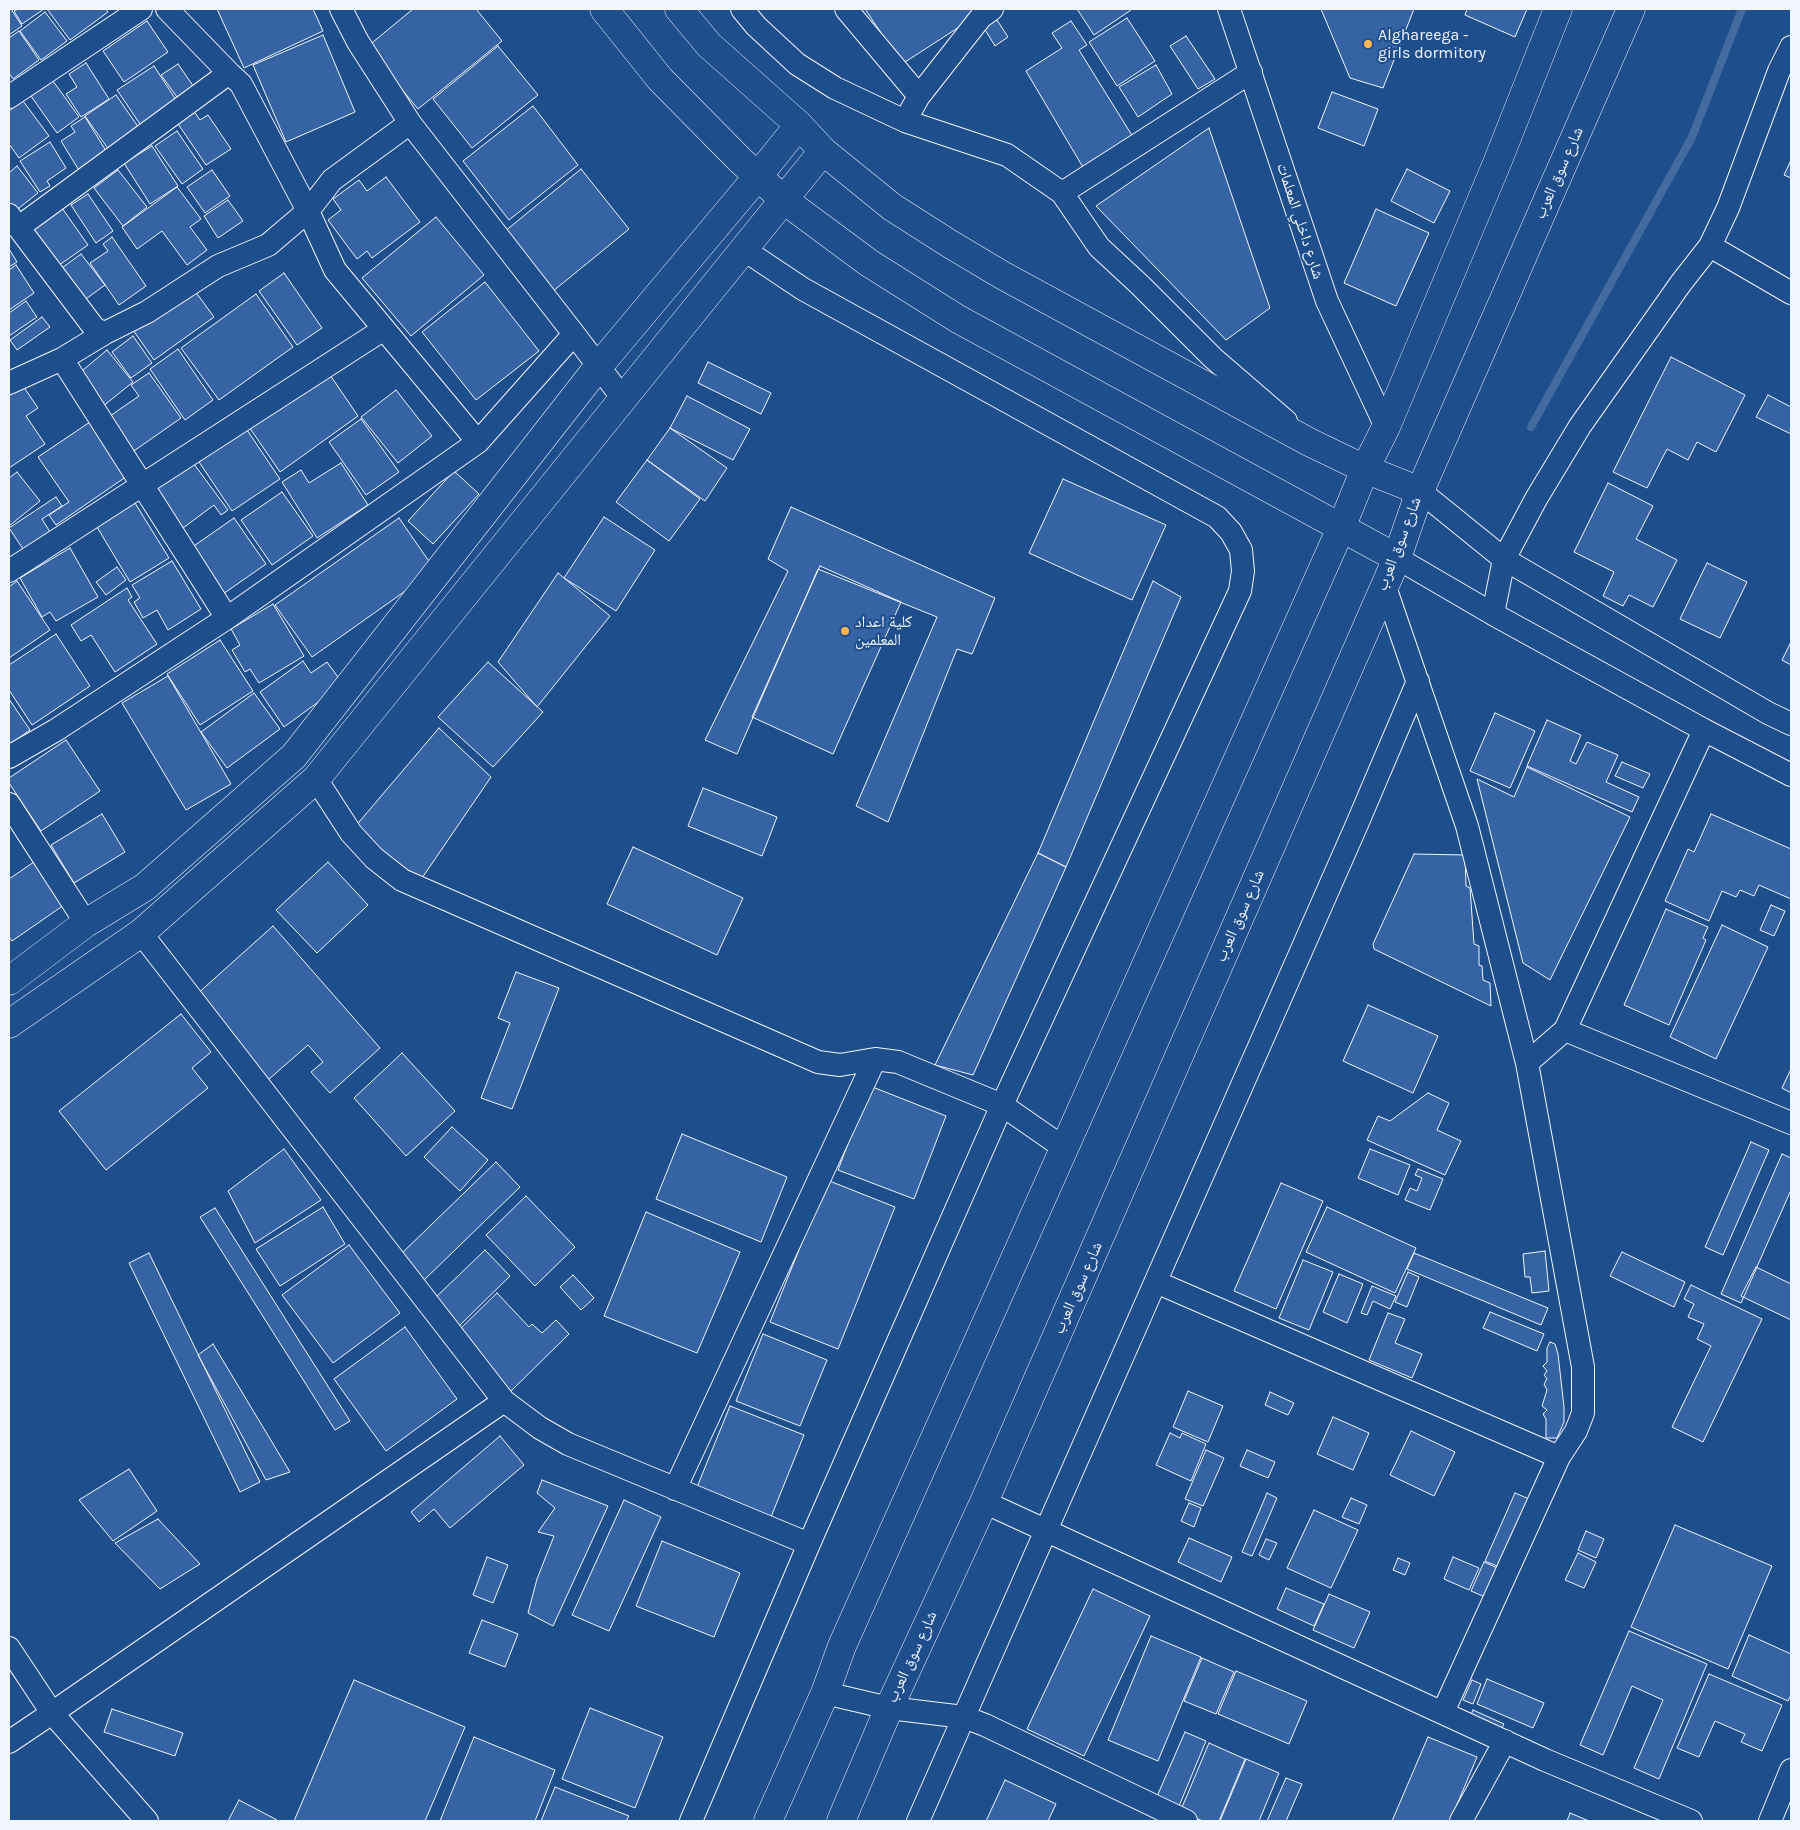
<!DOCTYPE html>
<html>
<head>
<meta charset="utf-8">
<style>
	body { margin:0 }
	#map { position:relative; width:1800px; height:1830px; overflow:hidden; background:#1f4e8c; font-family:Karla,sans-serif }
	canvas { display:block }
	.frame { position:absolute; inset:0; border:10px solid #f2f6ff; pointer-events:none }
</style>
</head>
<body>
<div id="map">
<canvas width="1800" height="1830"></canvas>
<div class="frame"></div>
</div>
<script>
const ctx = document.querySelector('canvas').getContext('2d');
ctx.lineJoin = 'round';
function toPath(rows) {
  const path = new Path2D();
  for (const r of rows) {
    path.moveTo(r[0], r[1]);
    for (let i = 2; i < r.length; i += 2) path.lineTo(r[i], r[i + 1]);
  }
  return path;
}
function stroke(path, color, width, dash) {
  ctx.strokeStyle = color;
  ctx.lineWidth = width;
  ctx.lineCap = dash ? 'butt' : 'round';
  ctx.setLineDash(dash || []);
  ctx.stroke(path);
}
function paint(path, color) {
  ctx.fillStyle = color;
  ctx.fill(path, 'evenodd');
}
function drawText(font, color, halo, rows, align = 'center') {
  ctx.font = font + ' Karla,"Noto Naskh Arabic",sans-serif';
  ctx.lineWidth = 4;
  ctx.setLineDash([]);
  ctx.textBaseline = 'middle';
  ctx.strokeStyle = halo;
  ctx.fillStyle = color;
  for (const [text, x, y, turn = 0] of rows) {
    ctx.save();
    ctx.translate(x, y);
    ctx.rotate((+turn || 0) * Math.PI / 180);
    ctx.textAlign = isNaN(turn) ? turn : align;
    if (halo) ctx.strokeText(text, 0, 0);
    ctx.fillText(text, 0, 0);
    ctx.restore();
  }
}
const stream = toPath([
	[1531,427,1692,137,1742,9]
]);
const building = toPath([
	[9,9,11,9,22,26,9,35,9,9],
	[18,9,44,9,22,24,14,11,18,9],
	[47,9,106,9,108,12,70,40,47,9],
	[217,9,313,9,323,31,244,68,217,9],
	[413,9,476,9,502,41,418,109,367,47,413,9],
	[865,9,987,9,902,64,865,9],
	[1077,9,1130,9,1131,10,1094,35,1077,9],
	[1321,9,1414,9,1383,88,1350,78,1321,9],
	[1467,9,1527,9,1515,37,1465,15,1467,9],
	[45,12,67,41,41,60,20,31,45,12],
	[1127,18,1155,61,1117,86,1089,42,1127,18],
	[997,20,1008,37,995,46,984,28,997,20],
	[147,21,168,52,124,82,103,51,147,21],
	[1071,21,1087,45,1079,50,1133,137,1084,169,1026,71,1062,48,1052,33,1071,21],
	[19,31,39,60,13,79,9,73,9,38,19,31],
	[323,35,355,112,286,142,253,65,323,35],
	[1186,36,1215,79,1198,89,1170,46,1186,36],
	[498,46,538,95,472,148,433,99,498,46],
	[86,63,109,99,81,117,66,94,77,87,69,74,86,63],
	[178,64,196,90,180,101,161,75,178,64],
	[1156,65,1172,94,1138,117,1119,87,1156,65],
	[154,66,178,103,142,127,117,90,154,66],
	[53,81,79,117,57,133,31,96,53,81],
	[1332,92,1378,109,1364,146,1318,128,1332,92],
	[116,95,139,128,109,150,85,116,116,95],
	[23,101,49,136,19,158,9,144,9,111,23,101],
	[533,106,578,165,509,220,463,161,533,106],
	[191,107,200,120,208,115,231,149,206,165,174,118,191,107],
	[85,117,108,154,80,172,61,141,75,132,71,126,85,117],
	[1209,128,1270,308,1226,340,1096,206,1209,128],
	[177,131,203,169,182,184,155,146,177,131],
	[50,142,66,168,47,181,50,186,40,192,20,161,50,142],
	[152,146,178,186,150,204,124,163,152,146],
	[1791,160,1791,178,1784,175,1791,160],
	[17,166,38,193,14,212,9,205,9,173,17,166],
	[581,169,629,229,552,292,504,232,581,169],
	[1407,169,1450,191,1434,223,1391,201,1407,169],
	[118,170,147,207,123,226,94,188,118,170],
	[212,170,230,196,205,213,187,187,212,170],
	[386,177,420,222,372,258,367,251,357,259,328,220,341,210,333,199,359,180,367,191,386,177],
	[177,187,201,219,190,227,207,250,187,265,162,231,137,249,122,227,177,187],
	[88,194,113,231,96,243,71,205,88,194],
	[228,200,243,221,218,238,204,216,228,200],
	[62,208,88,245,55,268,29,232,62,208],
	[1376,209,1429,233,1396,306,1344,283,1376,209],
	[436,217,484,275,411,336,362,278,436,217],
	[112,237,146,286,119,305,90,263,108,251,103,244,112,237],
	[9,249,17,262,9,267,9,249],
	[81,254,105,285,79,304,55,273,81,254],
	[16,265,34,293,9,310,9,270,16,265],
	[284,273,322,328,297,345,259,291,284,273],
	[485,282,539,351,476,400,422,332,485,282],
	[192,287,214,317,154,360,133,330,192,287],
	[256,294,293,347,219,400,181,348,256,294],
	[26,301,37,317,9,336,9,313,26,301],
	[42,317,50,327,17,350,10,340,42,317],
	[133,336,152,363,131,378,112,352,133,336],
	[178,349,213,400,185,420,150,369,178,349],
	[107,350,133,382,102,407,77,375,107,350],
	[1671,357,1745,395,1716,452,1697,442,1688,460,1667,449,1647,488,1613,472,1671,357],
	[708,362,771,393,761,414,698,383,708,362],
	[326,369,358,416,280,472,247,424,326,369],
	[149,373,181,418,131,453,107,418,139,396,131,385,149,373],
	[23,386,38,408,26,416,45,444,9,468,9,396,23,386],
	[396,390,432,436,398,463,361,417,396,390],
	[1768,395,1791,407,1791,434,1756,417,1768,395],
	[687,396,750,429,733,460,670,428,687,396],
	[361,419,399,472,366,495,329,442,361,419],
	[93,420,130,474,56,525,49,515,69,502,38,457,93,420],
	[243,424,280,479,232,511,195,456,243,424],
	[670,428,727,468,705,501,647,460,670,428],
	[191,460,228,510,221,515,214,505,183,528,154,488,191,460],
	[647,460,700,499,669,541,616,502,647,460],
	[341,463,368,505,317,538,282,482,301,470,309,483,341,463],
	[454,471,479,494,433,544,408,521,454,471],
	[17,472,40,501,9,526,9,478,17,472],
	[1063,479,1166,525,1132,600,1029,553,1063,479],
	[1608,483,1653,506,1636,539,1677,560,1653,607,1629,595,1623,606,1603,596,1614,572,1574,552,1608,483],
	[282,492,313,536,272,565,241,520,282,492],
	[56,497,62,506,42,519,50,532,23,549,9,528,56,497],
	[135,503,169,558,130,582,97,527,135,503],
	[791,507,995,598,972,654,957,649,888,822,856,806,937,617,818,569,737,754,705,740,788,571,768,559,791,507],
	[604,517,655,550,616,611,564,578,604,517],
	[234,518,266,564,223,594,191,548,234,518],
	[399,518,435,570,312,657,275,605,399,518],
	[70,548,98,597,56,621,50,612,42,617,20,578,70,548],
	[172,561,201,609,168,630,157,610,143,618,134,602,140,598,132,585,172,561],
	[1707,563,1747,582,1720,638,1680,619,1707,563],
	[820,566,901,602,833,754,752,717,820,566],
	[117,567,126,580,106,595,96,582,117,567],
	[558,573,610,616,537,707,498,662,558,573],
	[17,581,50,630,9,658,9,587,17,581],
	[1153,581,1181,597,1066,867,1038,853,1153,581],
	[127,588,132,597,128,600,157,644,115,672,91,635,81,641,71,625,127,588],
	[273,604,304,656,259,683,250,669,245,672,232,650,240,645,231,629,273,604],
	[56,634,90,686,32,725,9,690,9,665,56,634],
	[220,640,253,691,200,725,167,674,220,640],
	[1791,642,1791,665,1782,660,1791,642],
	[303,661,311,673,327,662,343,684,284,727,260,692,303,661],
	[488,662,543,712,493,767,438,717,488,662],
	[168,676,231,784,186,810,122,703,168,676],
	[254,693,280,729,227,768,201,732,254,693],
	[9,699,30,730,9,745,9,699],
	[1495,713,1535,731,1510,788,1470,771,1495,713],
	[1547,720,1581,735,1570,761,1576,764,1587,742,1618,755,1606,782,1639,797,1632,812,1527,766,1547,720],
	[439,728,491,777,420,881,354,828,439,728],
	[66,740,100,791,41,831,9,783,9,778,66,740],
	[1622,762,1650,774,1643,788,1615,776,1622,762],
	[1527,767,1630,817,1550,980,1523,963,1477,779,1514,797,1527,767],
	[703,788,777,817,762,856,688,826,703,788],
	[102,814,125,852,74,883,51,845,102,814],
	[1711,814,1791,849,1791,899,1759,885,1754,896,1740,890,1736,897,1722,891,1709,921,1665,901,1688,849,1694,852,1711,814],
	[633,847,743,898,717,955,607,904,633,847],
	[1038,853,1066,867,973,1075,935,1065,1038,853],
	[1414,854,1465,855,1466,886,1470,888,1474,944,1479,946,1479,965,1482,966,1483,980,1490,983,1491,1006,1374,949,1373,944,1414,854],
	[34,862,64,905,12,941,9,937,9,879,34,862],
	[328,862,368,905,317,953,276,910,328,862],
	[1771,905,1785,911,1774,936,1760,930,1771,905],
	[1666,909,1708,927,1703,938,1706,940,1669,1025,1624,1005,1666,909],
	[1722,925,1768,947,1716,1059,1670,1037,1722,925],
	[273,926,380,1048,330,1093,311,1072,323,1062,308,1045,268,1080,195,996,273,926],
	[516,972,559,988,512,1109,481,1098,510,1023,498,1018,516,972],
	[1368,1005,1438,1036,1413,1093,1343,1061,1368,1005],
	[181,1014,211,1052,192,1068,208,1088,106,1170,59,1111,181,1014],
	[402,1053,455,1111,406,1156,354,1098,402,1053],
	[1791,1069,1791,1093,1782,1088,1791,1069],
	[870,1086,946,1116,914,1199,838,1170,870,1086],
	[1428,1093,1449,1103,1437,1130,1461,1141,1445,1175,1367,1140,1378,1116,1390,1121,1428,1093],
	[452,1127,488,1160,460,1191,424,1157,452,1127],
	[682,1134,787,1177,761,1242,656,1199,682,1134],
	[1751,1142,1769,1150,1723,1255,1705,1247,1751,1142],
	[284,1149,321,1200,255,1243,228,1191,284,1149],
	[1370,1149,1410,1165,1398,1195,1358,1178,1370,1149],
	[1782,1154,1791,1158,1791,1190,1741,1303,1721,1294,1782,1154],
	[496,1162,520,1187,422,1282,398,1257,496,1162],
	[1418,1169,1443,1179,1430,1210,1405,1200,1410,1188,1417,1191,1422,1178,1415,1175,1418,1169],
	[827,1180,895,1207,838,1349,770,1322,827,1180],
	[1281,1183,1323,1201,1276,1309,1234,1291,1281,1183],
	[526,1196,575,1247,535,1286,486,1235,526,1196],
	[323,1207,345,1244,280,1286,256,1249,323,1207],
	[1327,1207,1416,1248,1395,1293,1306,1252,1327,1207],
	[215,1208,350,1421,335,1430,200,1217,215,1208],
	[646,1212,740,1252,697,1353,604,1316,646,1212],
	[349,1245,400,1313,333,1363,282,1295,349,1245],
	[485,1250,510,1276,458,1327,432,1301,485,1250],
	[1545,1251,1549,1291,1532,1293,1530,1277,1525,1277,1523,1254,1545,1251],
	[1622,1252,1685,1282,1674,1307,1610,1276,1622,1252],
	[149,1253,260,1482,240,1492,129,1263,149,1253],
	[1414,1253,1548,1308,1541,1325,1407,1269,1414,1253],
	[1303,1260,1333,1272,1309,1330,1279,1318,1303,1260],
	[1756,1267,1791,1284,1791,1320,1741,1296,1756,1267],
	[1408,1272,1419,1277,1407,1307,1395,1302,1408,1272],
	[1339,1274,1363,1284,1347,1323,1323,1312,1339,1274],
	[573,1275,594,1298,581,1310,560,1287,573,1275],
	[1691,1285,1762,1319,1703,1442,1672,1427,1711,1346,1697,1339,1704,1324,1688,1317,1694,1304,1684,1299,1691,1285],
	[1372,1286,1396,1296,1390,1309,1373,1301,1367,1315,1361,1313,1372,1286],
	[497,1293,529,1327,532,1324,542,1333,556,1320,569,1334,511,1391,455,1334,497,1293],
	[1490,1312,1544,1334,1537,1351,1483,1328,1490,1312],
	[1388,1313,1405,1319,1395,1343,1422,1354,1412,1378,1369,1360,1388,1313],
	[405,1327,457,1399,386,1451,334,1379,405,1327],
	[763,1334,827,1360,800,1426,736,1401,763,1334],
	[1550,1342,1555,1344,1558,1354,1564,1407,1564,1422,1557,1438,1546,1438,1546,1419,1543,1414,1547,1410,1542,1406,1547,1390,1544,1384,1547,1379,1544,1375,1547,1371,1543,1366,1547,1362,1547,1348,1550,1342],
	[213,1344,290,1472,266,1480,198,1355,213,1344],
	[1188,1391,1223,1406,1208,1442,1173,1427,1188,1391],
	[1270,1392,1294,1403,1288,1415,1265,1405,1270,1392],
	[730,1406,804,1435,769,1522,695,1492,730,1406],
	[1333,1417,1369,1433,1353,1470,1317,1454,1333,1417],
	[1411,1431,1455,1452,1434,1496,1390,1475,1411,1431],
	[1170,1433,1180,1438,1182,1433,1206,1444,1191,1481,1156,1465,1170,1433],
	[500,1436,524,1465,450,1528,434,1509,419,1522,411,1512,500,1436],
	[1206,1450,1224,1458,1203,1506,1185,1499,1206,1450],
	[1247,1450,1275,1462,1268,1478,1240,1466,1247,1450],
	[129,1469,157,1511,113,1541,79,1500,129,1469],
	[542,1480,608,1506,553,1626,528,1613,537,1579,554,1536,538,1532,555,1508,537,1493,542,1480],
	[1267,1493,1277,1498,1252,1556,1242,1552,1267,1493],
	[1515,1493,1534,1501,1504,1569,1485,1561,1515,1493],
	[1351,1498,1367,1505,1359,1524,1342,1517,1351,1498],
	[624,1500,661,1517,609,1631,572,1615,624,1500],
	[1189,1503,1201,1508,1194,1527,1181,1521,1189,1503],
	[1314,1510,1358,1530,1331,1588,1287,1568,1314,1510],
	[158,1519,200,1564,160,1589,115,1543,158,1519],
	[1675,1525,1772,1566,1728,1669,1631,1627,1675,1525],
	[1586,1531,1604,1539,1596,1558,1578,1550,1586,1531],
	[1189,1538,1232,1557,1221,1582,1178,1562,1189,1538],
	[1266,1539,1277,1543,1269,1560,1259,1555,1266,1539],
	[662,1541,740,1573,714,1637,636,1606,662,1541],
	[1578,1553,1596,1562,1584,1588,1565,1580,1578,1553],
	[487,1557,508,1565,493,1603,473,1595,487,1557],
	[1453,1557,1479,1568,1469,1590,1444,1579,1453,1557],
	[1398,1558,1410,1563,1405,1575,1393,1570,1398,1558],
	[1484,1562,1504,1571,1492,1600,1471,1591,1484,1562],
	[1286,1588,1324,1604,1314,1626,1277,1609,1286,1588],
	[1093,1589,1150,1616,1084,1756,1027,1729,1093,1589],
	[1329,1594,1370,1612,1354,1648,1313,1630,1329,1594],
	[482,1620,518,1634,505,1667,469,1653,482,1620],
	[1629,1631,1707,1664,1659,1779,1634,1768,1663,1700,1632,1686,1603,1755,1580,1745,1629,1631],
	[1749,1635,1791,1654,1791,1695,1788,1701,1732,1676,1749,1635],
	[1151,1636,1201,1657,1158,1761,1108,1740,1151,1636],
	[1202,1658,1234,1672,1216,1714,1184,1701,1202,1658],
	[1236,1671,1307,1701,1289,1744,1218,1714,1236,1671],
	[1709,1674,1782,1705,1762,1751,1741,1742,1745,1734,1715,1721,1699,1757,1677,1748,1709,1674],
	[1487,1679,1544,1703,1533,1728,1477,1704,1487,1679],
	[354,1680,465,1727,425,1821,294,1821,354,1680],
	[1472,1680,1481,1684,1473,1704,1463,1700,1472,1680],
	[590,1708,663,1737,635,1808,562,1779,590,1708],
	[112,1709,183,1733,175,1756,104,1732,112,1709],
	[1473,1710,1504,1724,1498,1735,1468,1722,1473,1710],
	[1185,1732,1206,1741,1177,1811,1155,1801,1185,1732],
	[474,1737,555,1770,535,1821,440,1821,474,1737],
	[1428,1737,1477,1757,1450,1821,1392,1821,1428,1737],
	[1209,1743,1245,1759,1219,1821,1203,1821,1180,1812,1209,1743],
	[1246,1759,1279,1773,1259,1821,1220,1821,1246,1759],
	[1286,1778,1302,1784,1286,1821,1267,1821,1286,1778],
	[1005,1780,1056,1804,1048,1821,986,1821,1005,1780],
	[555,1787,629,1816,626,1821,541,1821,555,1787],
	[239,1800,277,1820,277,1821,228,1821,239,1800],
	[1570,1813,1589,1821,1567,1821,1570,1813]
]);
const minor = toPath([
	[167,9,229,73],
	[341,9,358,42,410,123,574,334,624,400],
	[742,9,756,26,797,64,835,88,905,121,1007,155,1062,193,1099,247,1140,285,1213,358,1286,421],
	[846,9,919,96],
	[1229,9,1327,301,1386,427],
	[9,97,141,9],
	[905,121,919,96,981,17,992,9],
	[1062,193,1251,72],
	[9,215,95,329,105,333],
	[19,227,229,73,241,84,308,211,335,270,478,442],
	[1710,246,1791,293],
	[62,359,227,618],
	[9,383,62,359,105,333,147,312,218,266,268,245,308,211,332,180,410,123],
	[1420,491,1504,559,1768,713,1791,724],
	[1397,558,1493,614,1704,730,1791,775],
	[9,571,384,329],
	[1493,614,1504,559,1536,499,1580,426,1681,283,1710,246,1728,208,1779,71,1791,47],
	[9,757,56,730,227,618,478,442,574,334],
	[316,779,351,833,374,858,402,880,818,1062,840,1065,875,1059,898,1062,1002,1105,1064,1148],
	[9,804,86,923],
	[141,933,504,1401,540,1428,568,1444,809,1544],
	[1565,1030,1791,1123],
	[1527,1063,1565,1030,1704,730],
	[1156,1282,1559,1457,1576,1431,1583,1413,1583,1367,1527,1063,1467,826,1384,584],
	[675,1489,875,1059],
	[984,1502,1545,1760,1691,1821],
	[9,1648,52,1713,504,1401],
	[825,1693,889,1708,964,1717,985,1725,1186,1821],
	[1443,1712,1559,1457],
	[9,1742,52,1713,147,1821],
	[691,1821,809,1544,1002,1105,1240,591,1243,571,1241,550,1231,532,1217,517,803,289,743,249],
	[918,1821,1358,822,1418,681],
	[1461,1821,1505,1741],
	[1770,1821,1791,1770]
]);
const tertiary = toPath([
	[604,9,660,79,740,160,784,200,869,263,958,319,1397,558],
	[679,9,709,45,799,125,823,151,892,207,950,244,1002,275,1309,442,1365,469,1420,491],
	[9,981,86,923,145,887,294,756,598,367,758,176,799,125],
	[9,1024,141,933,316,779,823,151]
]);
const secondary = toPath([
	[768,1821,825,1693,842,1646,1341,528,1365,469,1386,427,1497,163,1558,9],
	[841,1821,889,1708,984,1502,1397,558,1420,491,1631,9]
]);
const markers = [
	[1368,44,5,"#ffb74d"],
	[845,631,5,"#ffb74d"]
];
const poiNames = [
	["Alghareega -",1378,35],
	["girls dormitory",1378,53],
	["كلية اعداد",855,622],
	["المعلمين",855,640]
];
const streetNames = [
	["شارع سوق العرب",1559,173,-66],
	["شارع داخلي المعلمات",1300,221,72],
	["شارع سوق العرب",1399,544,-69],
	["شارع سوق العرب",1240,916,-66],
	["شارع سوق العرب",1078,1288,-66],
	["شارع سوق العرب",912,1657,-65]
];
stroke(stream, '#446ba0', 8);
paint(building, '#3563a3');
stroke(building, '#f2f6ff', 1);
stroke(minor, '#f2f6ff', 24);
stroke(tertiary, '#f2f6ff', 29);
stroke(secondary, '#f2f6ff', 29);
stroke(minor, '#1f4e8c', 22);
stroke(tertiary, '#1f4e8c', 28);
stroke(secondary, '#1f4e8c', 28);
for (const [x, y, r, color] of markers) {
  const dot = new Path2D();
  dot.arc(x, y, r, 0, 2 * Math.PI);
  ctx.fillStyle = color;
  ctx.fill(dot);
  stroke(dot, '#1f4e8c', 2);
}
drawText('16px', '#f2f6ff', '#1f4e8c', poiNames, 'left');
drawText('16px', '#f2f6ff', '#1f4e8c', streetNames);
</script>
</body>
</html>
